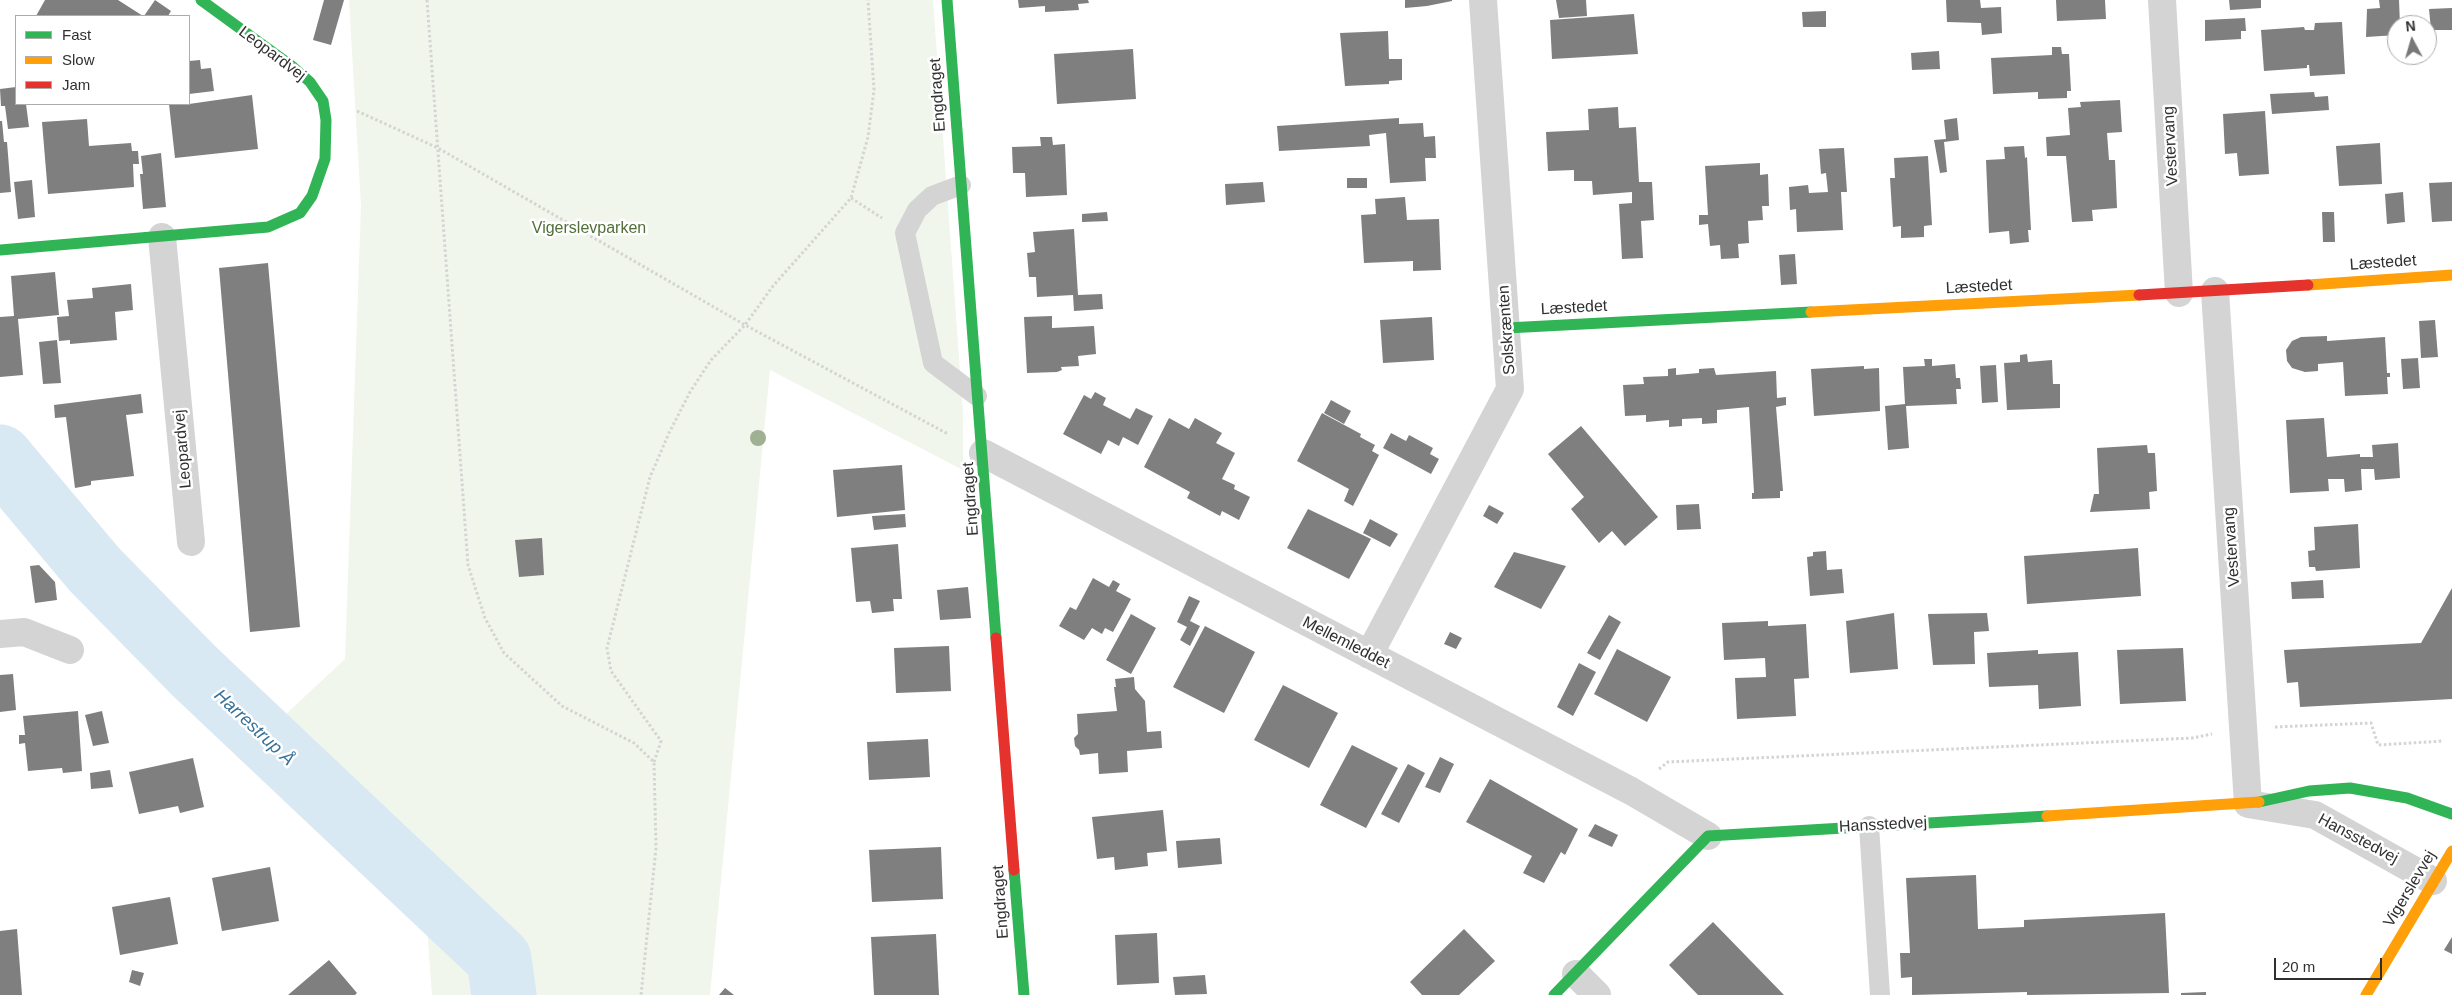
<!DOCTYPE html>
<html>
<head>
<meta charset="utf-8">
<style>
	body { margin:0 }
	#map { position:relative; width:2452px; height:995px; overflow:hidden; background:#fff; font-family:Helvetica,sans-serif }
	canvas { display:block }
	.legend { position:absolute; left:15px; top:15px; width:175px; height:90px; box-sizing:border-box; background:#fff; border:1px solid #acacac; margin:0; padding:6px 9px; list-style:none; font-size:15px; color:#303030 }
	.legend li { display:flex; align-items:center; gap:10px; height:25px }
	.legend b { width:25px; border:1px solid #acacac }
	.north { position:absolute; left:2387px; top:15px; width:50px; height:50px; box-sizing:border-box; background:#fff; border:1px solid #acacac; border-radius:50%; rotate:354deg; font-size:14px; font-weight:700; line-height:20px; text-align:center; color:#303030 }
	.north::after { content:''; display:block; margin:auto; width:18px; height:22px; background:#787878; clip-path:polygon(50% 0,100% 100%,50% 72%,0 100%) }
	.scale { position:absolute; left:2274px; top:958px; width:108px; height:22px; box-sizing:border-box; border:2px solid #303030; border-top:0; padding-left:6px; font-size:15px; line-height:18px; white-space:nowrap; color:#303030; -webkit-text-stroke:4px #fff; paint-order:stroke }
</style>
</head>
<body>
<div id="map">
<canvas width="2452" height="995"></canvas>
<ul class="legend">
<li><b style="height:6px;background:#30b455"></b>Fast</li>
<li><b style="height:6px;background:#ff9f0a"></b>Slow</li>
<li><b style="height:6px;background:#e5322d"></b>Jam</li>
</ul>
<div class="north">N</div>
<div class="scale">20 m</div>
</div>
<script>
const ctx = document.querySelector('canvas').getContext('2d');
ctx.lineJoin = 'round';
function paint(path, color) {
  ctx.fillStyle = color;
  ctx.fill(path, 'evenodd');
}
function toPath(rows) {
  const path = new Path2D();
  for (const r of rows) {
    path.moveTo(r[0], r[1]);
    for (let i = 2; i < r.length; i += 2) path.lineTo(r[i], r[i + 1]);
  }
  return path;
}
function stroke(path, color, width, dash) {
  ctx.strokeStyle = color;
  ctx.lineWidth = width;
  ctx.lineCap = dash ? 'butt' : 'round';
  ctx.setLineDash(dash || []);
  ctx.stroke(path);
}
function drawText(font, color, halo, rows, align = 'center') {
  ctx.font = font + ' Helvetica,sans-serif';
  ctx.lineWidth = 5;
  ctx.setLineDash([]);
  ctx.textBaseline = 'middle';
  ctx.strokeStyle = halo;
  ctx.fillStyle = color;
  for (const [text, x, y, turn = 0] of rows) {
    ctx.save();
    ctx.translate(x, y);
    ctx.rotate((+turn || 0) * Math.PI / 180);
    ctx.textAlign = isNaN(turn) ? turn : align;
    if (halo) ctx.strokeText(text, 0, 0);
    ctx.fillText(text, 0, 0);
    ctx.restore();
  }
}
const green = toPath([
	[349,0,933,0,963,412,963,470,770,370,710,995,432,995,427,928,242,755,345,659,361,206]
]);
const river = toPath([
	[0,457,94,569,194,671,499,959,504,995]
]);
const building = toPath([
	[45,0,118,0,143,16,36,16],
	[155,0,171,11,168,16,144,16],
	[324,0,344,0,331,45,313,40],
	[1018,0,1088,0,1089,3,1078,4,1079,10,1045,12,1045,6,1019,8],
	[1405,0,1452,0,1452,1,1427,6,1405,8],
	[1556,0,1586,0,1587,16,1559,18],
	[1946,0,1980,0,1981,8,2001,7,2002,33,1982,35,1981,23,1947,22],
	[2056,0,2105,0,2106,19,2057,21],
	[2229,0,2261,0,2261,8,2230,10],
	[2379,0,2399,0,2400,25,2397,25,2397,35,2366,37,2367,9,2380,8],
	[2452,8,2452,30,2431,30,2429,9],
	[1826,11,1826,27,1803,27,1802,12],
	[1634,14,1638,54,1552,59,1550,20],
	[2245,18,2246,31,2241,31,2241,39,2205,41,2205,20],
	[2342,22,2345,74,2310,76,2309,65,2307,65,2307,68,2264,71,2261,30,2304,27,2305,30,2314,30,2315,23],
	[1388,31,1389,59,1402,59,1402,80,1389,81,1389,84,1345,86,1340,33],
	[2052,47,2061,47,2062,54,2069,54,2071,91,2067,91,2067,98,2038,99,2038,92,1993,94,1991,58,2052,55],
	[1133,49,1136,99,1057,104,1054,54],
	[1939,51,1940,69,1912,70,1911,53],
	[200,60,201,69,211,68,214,91,189,94,189,61],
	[16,87,16,104,26,104,29,127,8,129,5,106,1,106,0,89],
	[2314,92,2315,97,2328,96,2329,110,2272,114,2270,94],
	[252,95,258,149,175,158,169,104,189,104],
	[2120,100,2122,132,2107,133,2109,160,2115,160,2117,208,2092,210,2093,221,2072,222,2066,156,2047,156,2046,137,2070,135,2068,108,2081,107,2080,102],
	[1618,107,1619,128,1636,127,1639,182,1652,182,1654,220,1641,221,1643,258,1622,259,1619,204,1632,203,1632,192,1593,195,1592,181,1574,181,1574,170,1548,171,1546,132,1589,130,1588,109],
	[2265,111,2269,174,2239,176,2237,153,2225,154,2223,114],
	[1399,118,1399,124,1423,123,1424,137,1435,136,1436,158,1425,158,1426,181,1390,183,1386,133,1369,135,1370,146,1279,151,1277,126],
	[1957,118,1959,140,1944,142,1947,172,1940,173,1934,140,1946,139,1944,120],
	[87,119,89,146,131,143,132,151,138,151,139,164,133,164,134,187,48,194,42,122],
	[0,121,2,121,4,142,7,142,11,192,0,193],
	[1040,137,1052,137,1053,145,1065,144,1067,195,1026,197,1025,173,1013,173,1012,147,1041,146],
	[2380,143,2382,184,2339,186,2336,146],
	[2024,146,2025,158,2027,157,2031,230,2028,230,2029,242,2010,244,2009,231,1989,233,1986,160,2005,159,2004,147],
	[1844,148,1847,192,1841,192,1843,230,1797,232,1796,209,1790,210,1789,187,1808,185,1809,193,1828,192,1826,173,1821,174,1819,149],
	[161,153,166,207,143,209,140,174,143,174,141,156],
	[1928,156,1932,225,1924,226,1924,237,1901,238,1901,226,1893,227,1890,178,1895,178,1894,158],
	[1760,163,1760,175,1768,174,1769,206,1762,206,1763,220,1748,221,1749,243,1738,244,1739,258,1721,259,1720,245,1710,246,1708,224,1699,225,1699,215,1708,215,1705,166],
	[1347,178,1367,178,1367,188,1347,188],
	[32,180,35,217,18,219,14,182],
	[1263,182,1265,202,1226,205,1225,184],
	[2452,182,2452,221,2432,222,2429,183],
	[2403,192,2405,222,2387,224,2385,194],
	[1405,197,1407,220,1439,219,1441,270,1413,271,1413,261,1364,263,1361,215,1376,214,1375,199],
	[1107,212,1108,221,1082,222,1082,214],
	[2322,212,2334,212,2335,242,2323,242],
	[1074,229,1078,295,1102,294,1103,309,1074,311,1073,295,1037,297,1036,277,1029,277,1027,253,1035,252,1033,232],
	[1795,254,1797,284,1781,285,1779,255],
	[268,263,300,627,250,632,219,268],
	[55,272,59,315,18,319,23,375,0,377,0,317,14,316,11,276],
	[131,284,133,310,115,312,117,340,70,344,70,340,59,341,57,317,69,316,67,300,93,298,92,288],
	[1052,316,1052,328,1094,326,1096,354,1078,356,1079,366,1061,367,1062,370,1057,372,1027,373,1024,317],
	[1432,317,1434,360,1383,363,1380,320],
	[2435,320,2438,357,2421,358,2419,321],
	[2327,336,2327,341,2385,337,2387,373,2390,373,2390,377,2387,377,2388,394,2345,396,2343,362,2318,364,2318,371,2305,372,2292,368,2287,361,2286,350,2292,341,2301,337],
	[57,340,61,383,43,384,39,342],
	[2027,354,2028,362,2052,360,2053,384,2060,384,2060,408,2007,410,2004,363,2020,362,2020,355],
	[2418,358,2420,388,2403,389,2401,359],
	[1924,359,1932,359,1932,366,1955,364,1956,378,1960,378,1961,389,1956,389,1957,404,1906,406,1909,448,1888,450,1885,406,1905,404,1903,367,1925,366],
	[1996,365,1998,402,1982,403,1980,366],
	[1864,366,1864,369,1879,368,1880,411,1814,416,1811,369],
	[1676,368,1676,375,1699,373,1699,369,1714,368,1716,375,1776,371,1777,398,1786,397,1786,405,1776,407,1783,491,1780,491,1780,498,1752,499,1752,493,1754,493,1749,407,1717,410,1717,423,1702,424,1702,418,1682,419,1682,426,1669,427,1669,420,1646,422,1646,415,1625,416,1623,385,1644,384,1643,377,1668,376,1668,369],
	[1095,392,1106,398,1103,405,1130,419,1136,408,1153,416,1138,445,1123,437,1119,446,1108,440,1101,454,1063,434,1084,395,1091,399],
	[141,394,143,413,126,415,134,476,91,481,91,485,75,488,66,417,55,418,54,405],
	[1331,400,1351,411,1344,424,1324,413],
	[1322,413,1361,434,1360,437,1375,445,1372,451,1379,455,1353,506,1344,501,1349,489,1297,461],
	[1169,418,1189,429,1195,418,1222,433,1216,443,1235,453,1222,479,1235,485,1234,489,1250,497,1239,520,1222,511,1220,516,1187,498,1190,492,1144,467],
	[2324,418,2327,457,2360,454,2360,457,2373,457,2372,445,2398,443,2400,478,2375,480,2374,469,2361,469,2362,490,2345,492,2344,479,2328,479,2329,491,2290,493,2286,420],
	[1581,426,1658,517,1625,546,1612,531,1599,543,1571,509,1584,497,1548,454],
	[1391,433,1406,441,1409,435,1433,448,1430,454,1439,459,1431,474,1383,448],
	[2147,445,2148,453,2155,453,2157,491,2149,492,2150,509,2090,512,2094,494,2099,494,2097,448],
	[902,465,905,510,837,517,833,470],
	[1699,504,1701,529,1677,530,1676,505],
	[1489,505,1504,513,1497,524,1483,516],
	[1308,509,1371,539,1349,579,1287,548],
	[905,514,906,527,874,530,872,516],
	[1370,519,1398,534,1390,547,1363,533],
	[2358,524,2360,568,2316,571,2315,567,2309,567,2308,551,2315,550,2314,527],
	[542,538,544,575,519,577,515,540],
	[898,544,902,599,893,599,894,611,872,613,870,601,856,602,851,548],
	[2138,548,2141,596,2027,604,2024,556],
	[1826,551,1827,570,1842,569,1844,593,1810,596,1807,557,1813,556,1813,552],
	[1514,552,1566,566,1541,609,1494,587],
	[39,565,55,582,57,600,35,603,30,566],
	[1093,578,1109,587,1113,580,1120,584,1116,591,1131,599,1113,632,1105,628,1102,634,1092,628,1084,640,1059,626,1070,607,1076,610],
	[2323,580,2324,598,2292,599,2291,582],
	[968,587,971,618,940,620,937,590],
	[2452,588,2452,699,2300,707,2298,682,2287,683,2284,650,2421,643],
	[1189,596,1200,601,1190,621,1200,626,1190,646,1180,640,1187,627,1177,622],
	[1894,613,1898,669,1850,673,1846,621],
	[1987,613,1989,631,1974,632,1975,664,1933,665,1928,614],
	[1131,614,1156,628,1131,674,1106,660],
	[1609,615,1621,622,1600,660,1587,653],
	[1768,621,1768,626,1806,624,1809,678,1794,679,1796,716,1737,719,1735,678,1766,677,1765,658,1724,660,1722,623],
	[1205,626,1255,652,1224,713,1173,687],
	[1450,632,1462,638,1456,649,1444,644],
	[949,646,951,691,896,693,894,648],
	[2183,648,2186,701,2120,704,2117,650],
	[1617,649,1671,677,1647,722,1594,694],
	[2038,650,2038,654,2078,652,2081,706,2039,709,2038,685,1989,687,1987,653],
	[1579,663,1596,672,1573,716,1557,707],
	[13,674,16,710,0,712,0,675],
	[1134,677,1135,689,1145,701,1147,732,1161,731,1162,748,1127,751,1128,772,1099,774,1098,753,1080,755,1079,750,1075,746,1074,738,1078,734,1077,714,1117,711,1114,687,1116,687,1115,679],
	[1283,685,1338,713,1309,768,1254,740],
	[78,711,82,771,63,773,62,768,28,771,25,743,19,744,19,735,25,735,23,716],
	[102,711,109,743,93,746,85,715],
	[928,739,930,777,869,780,867,742],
	[1352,745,1398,768,1366,828,1320,805],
	[1440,757,1454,764,1440,793,1425,787],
	[193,758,204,807,180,813,178,806,139,814,129,772],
	[1408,764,1425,773,1399,823,1381,814],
	[110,770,113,787,91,789,90,773],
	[1490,779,1578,829,1565,855,1561,852,1544,883,1523,873,1532,856,1466,822],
	[1163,810,1167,851,1147,853,1148,866,1115,870,1114,857,1097,859,1092,817],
	[1595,824,1618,835,1612,847,1588,836],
	[1220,838,1222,864,1178,868,1176,841],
	[941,847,943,899,872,902,869,850],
	[270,867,279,921,222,931,212,878],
	[1976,875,1978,929,2024,927,2024,920,2165,913,2169,993,2027,995,2027,992,1912,995,1912,977,1901,978,1900,953,1910,953,1906,878],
	[170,897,178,944,120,955,112,907],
	[1713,922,1784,995,1698,995,1669,965],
	[17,929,22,995,0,995,0,931],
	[1464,929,1495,961,1459,995,1422,995,1410,982],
	[1157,933,1159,983,1117,985,1115,935],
	[936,934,939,995,874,995,871,937],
	[2452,937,2452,954,2444,950],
	[329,960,357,993,355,995,288,995],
	[132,970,144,973,140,986,129,982],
	[1205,975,1207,994,1175,995,1173,977],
	[725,988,734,995,719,995],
	[2206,992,2206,995,2181,995,2181,993]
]);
const path = toPath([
	[427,0,468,565,485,618,504,653,562,706,634,743,654,762,656,848,641,995],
	[357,111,438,148,745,325,948,434],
	[851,198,882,218],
	[2275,727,2371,723,2378,745,2443,741],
	[654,762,661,741,611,671,607,648,650,477,669,433,690,392,711,360,745,325,773,286,851,198,868,137,874,90,868,0],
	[1659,769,1668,762,2192,738,2212,734]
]);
const lane = toPath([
	[961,185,932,196,917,210,905,233,933,363,977,396],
	[1869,826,1880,995]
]);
const street = toPath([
	[2162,0,2179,293],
	[162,237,191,542],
	[2215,291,2248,804,2315,815,2433,881],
	[983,453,1631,791,1708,836],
	[0,634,24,632,70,650],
	[1369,655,1510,389,1483,0],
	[1576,974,1597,995]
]);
const fast = toPath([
	[947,0,996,638],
	[0,250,268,227,300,213,312,196,325,159,326,120,323,101,310,82,293,67,201,0],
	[1507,328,1811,312],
	[2259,802,2309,791,2350,788,2407,798,2452,814],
	[1014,870,1024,995],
	[1554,995,1708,836,2047,816]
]);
const slow = toPath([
	[2308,285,2452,275],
	[1811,312,2139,295],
	[2047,816,2259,802],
	[2366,995,2452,851]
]);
const jam = toPath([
	[2139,295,2308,285],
	[996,638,1014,870]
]);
const trees = [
	[758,438]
];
const streetNames = [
	["Leopardvej",272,54,37],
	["Engdraget",938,95,-94],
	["Vestervang",2171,146,-93],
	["Læstedet",2383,263,-4],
	["Læstedet",1979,287,-3],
	["Læstedet",1574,308,-3],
	["Solskrænten",1507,330,-94],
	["Leopardvej",183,449,-95],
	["Engdraget",971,499,-94],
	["Vestervang",2232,547,-94],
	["Mellemleddet",1346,643,27],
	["Hansstedvej",1883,825,-3],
	["Hansstedvej",2358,839,28],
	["Vigerslevvej",2410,889,-59],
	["Engdraget",1001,902,-94]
];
const parkNames = [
	["Vigerslevparken",589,229]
];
const waterNames = [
	["Harrestrup Å",254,728,43]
];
paint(green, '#f1f6ec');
stroke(river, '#d9e9f4', 65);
paint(building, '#7f7f7f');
stroke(path, '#d4d4d4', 3, [2.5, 2.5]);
stroke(lane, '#d4d4d4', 20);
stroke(street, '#d4d4d4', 28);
stroke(fast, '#30b455', 11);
stroke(slow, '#ff9f0a', 11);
stroke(jam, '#e5322d', 11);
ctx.fillStyle = '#a0b093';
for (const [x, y] of trees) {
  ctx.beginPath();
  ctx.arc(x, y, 8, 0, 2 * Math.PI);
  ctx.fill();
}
drawText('16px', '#303030', '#fff', streetNames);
drawText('16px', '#526f3a', '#fff', parkNames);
drawText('italic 18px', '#387198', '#fff', waterNames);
</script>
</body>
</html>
